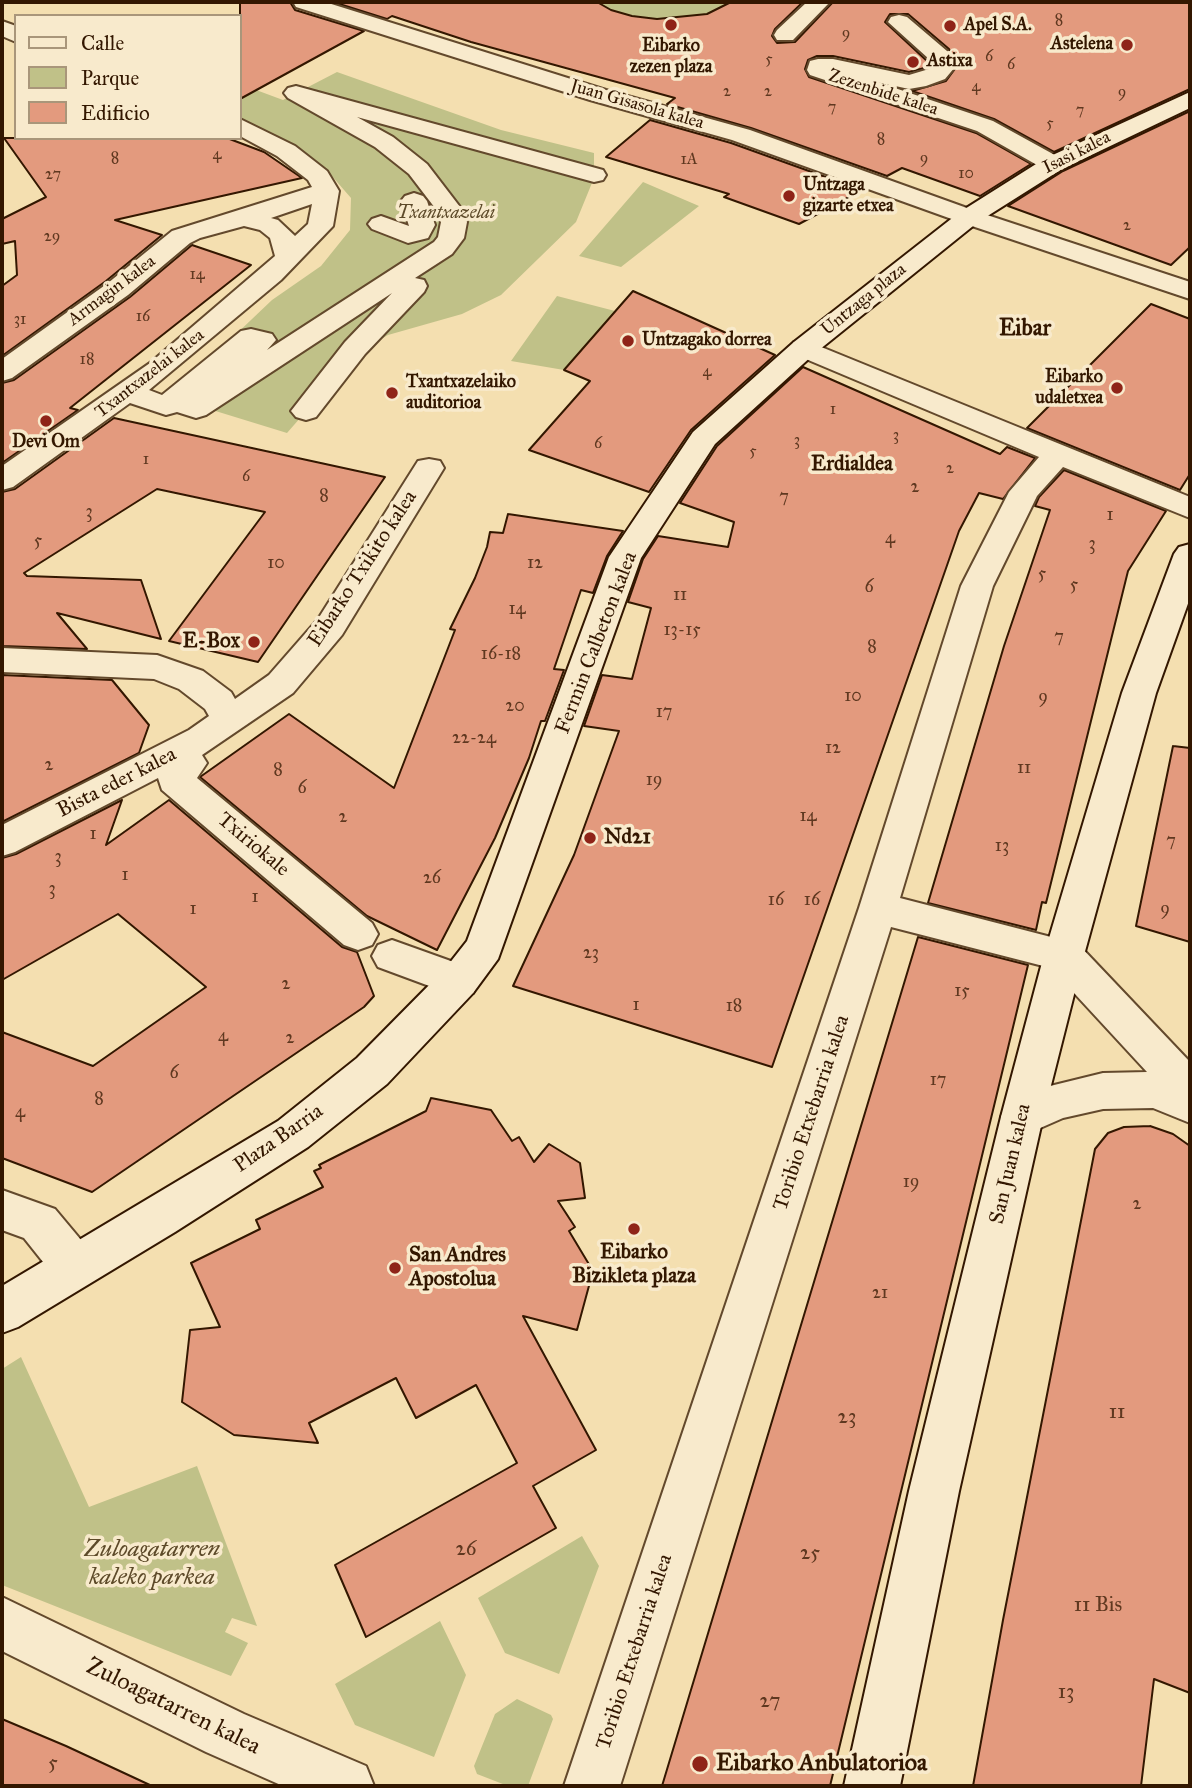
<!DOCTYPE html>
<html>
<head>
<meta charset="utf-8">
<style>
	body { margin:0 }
	#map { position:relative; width:1192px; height:1788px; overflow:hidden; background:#f4dfb0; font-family:"IM FELL Great Primer",serif }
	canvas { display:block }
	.frame { position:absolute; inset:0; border:4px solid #331700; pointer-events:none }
	.legend { position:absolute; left:14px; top:14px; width:228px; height:126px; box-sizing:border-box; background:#f8eacc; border:2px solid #a9967a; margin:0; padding:9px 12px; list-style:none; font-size:21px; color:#331700 }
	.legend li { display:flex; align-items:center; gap:14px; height:35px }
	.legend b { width:35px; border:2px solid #a9967a }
</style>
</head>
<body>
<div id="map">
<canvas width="1192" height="1788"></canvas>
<div class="frame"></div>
<ul class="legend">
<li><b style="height:9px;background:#f8eacc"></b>Calle</li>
<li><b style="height:19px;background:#c0c188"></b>Parque</li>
<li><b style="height:19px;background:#e39a7e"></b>Edificio</li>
</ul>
</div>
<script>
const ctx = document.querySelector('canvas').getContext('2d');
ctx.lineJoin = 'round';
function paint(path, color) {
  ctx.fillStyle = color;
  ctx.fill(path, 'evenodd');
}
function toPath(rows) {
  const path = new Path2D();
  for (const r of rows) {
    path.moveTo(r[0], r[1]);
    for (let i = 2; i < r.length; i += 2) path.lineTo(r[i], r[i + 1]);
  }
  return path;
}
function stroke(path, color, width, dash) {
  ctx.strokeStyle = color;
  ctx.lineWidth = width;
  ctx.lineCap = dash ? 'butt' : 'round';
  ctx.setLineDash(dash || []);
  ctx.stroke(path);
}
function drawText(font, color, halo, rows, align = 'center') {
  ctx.font = font + ' "IM FELL Great Primer",serif';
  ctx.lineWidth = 7;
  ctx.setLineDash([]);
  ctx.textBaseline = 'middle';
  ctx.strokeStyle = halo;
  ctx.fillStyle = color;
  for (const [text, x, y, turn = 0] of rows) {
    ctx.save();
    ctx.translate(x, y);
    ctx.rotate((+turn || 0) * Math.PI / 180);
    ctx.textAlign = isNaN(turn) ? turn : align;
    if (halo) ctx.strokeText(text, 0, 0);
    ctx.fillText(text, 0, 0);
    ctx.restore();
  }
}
const green = toPath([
	[597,2,731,2,707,14,657,19,632,16,611,10],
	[337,72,501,130,594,153,594,178,576,222,501,295,462,314,388,335,357,353,287,433,170,397,272,300,321,266,350,230,351,198,331,175,274,135,240,119,240,84,283,100],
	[643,182,699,206,621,267,579,256],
	[557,296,615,311,564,370,511,361],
	[21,1357,89,1507,197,1466,257,1626,232,1618,225,1632,248,1643,231,1676,2,1585,2,1369],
	[582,1536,599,1566,559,1674,505,1653,478,1598],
	[440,1621,466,1675,434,1757,355,1725,335,1684],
	[517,1699,551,1715,553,1719,528,1786,508,1786,477,1774,474,1766,495,1714]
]);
const building = toPath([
	[240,2,290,2,295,10,364,31,240,99,240,2],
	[333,2,597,2,611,10,632,16,657,19,707,14,731,2,803,2,775,29,772,36,777,43,795,42,833,2,1190,2,1190,89,1054,152,994,119,912,91,946,81,957,66,949,49,908,14,890,14,885,22,927,61,928,67,909,72,833,56,817,56,808,60,805,69,809,77,976,133,1031,164,980,196,902,168,887,176,751,128,667,104,675,98,471,42,392,16,387,19,333,2],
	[1190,111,1190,247,1171,265,1008,206,1063,171,1190,111],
	[650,120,731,143,862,190,799,224,724,197,729,194,606,157,650,120],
	[4,138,227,138,264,152,302,178,115,220,162,235,106,281,2,356,2,286,17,275,15,241,2,244,2,219,46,197,4,138],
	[192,245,251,265,70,408,78,410,2,463,2,383,14,380,130,297,192,245],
	[633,291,775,355,691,430,649,492,529,450,590,381,564,370,633,291],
	[1151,304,1190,319,1190,474,1180,490,1027,428,1151,304],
	[803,367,1000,454,1007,447,1035,458,1003,499,979,493,959,531,772,1067,513,986,574,855,619,731,584,726,602,675,632,679,651,608,628,602,643,559,658,536,728,547,734,522,680,503,717,446,803,367],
	[114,418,385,477,258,662,169,641,265,512,157,489,24,573,27,576,141,580,161,639,57,613,87,649,2,646,2,492,15,489,114,418],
	[1064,470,1166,511,1128,571,1046,903,1042,902,1036,930,928,903,1004,646,1050,510,1035,506,1039,497,1064,470],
	[508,514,623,531,607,556,593,593,581,590,554,669,564,670,545,721,541,721,529,758,495,838,437,950,367,916,200,777,289,714,394,788,455,630,450,629,475,578,487,547,490,532,503,533,508,514],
	[2,675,112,680,149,725,139,753,2,822,2,675],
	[1173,746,1190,748,1190,942,1136,926,1173,746],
	[122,800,106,845,169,800,342,947,357,952,374,996,364,1007,92,1192,2,1158,2,1032,93,1066,206,987,118,914,2,980,2,858,16,854,122,800],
	[918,937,1028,965,830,1786,662,1786,918,937],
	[431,1098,491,1110,512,1141,519,1137,534,1162,549,1144,580,1163,585,1198,558,1201,575,1227,569,1231,593,1271,577,1330,523,1316,596,1450,533,1486,556,1528,366,1637,335,1565,517,1463,476,1385,416,1418,396,1378,309,1423,318,1443,234,1435,182,1402,190,1330,220,1327,191,1263,260,1229,256,1220,323,1187,314,1171,321,1168,319,1165,426,1111,431,1098],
	[1150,1126,1173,1134,1190,1146,1190,1693,1154,1679,1141,1786,973,1786,1003,1620,1095,1149,1108,1133,1124,1127,1150,1126],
	[2,1719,66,1746,152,1786,2,1786,2,1719]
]);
const street = toPath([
	[293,2,325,2,606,90,750,130,978,212,1190,282,1190,299,960,222,732,140,590,100,296,7,293,2],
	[807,2,830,2,793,40,777,40,774,35,777,30,807,2],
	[899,15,907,17,947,51,955,67,945,79,926,86,909,89,877,82,993,121,1062,159,1065,164,1062,169,1053,171,1044,169,977,131,810,75,807,70,810,61,818,59,833,59,909,75,929,69,932,66,929,59,888,22,891,17,899,15],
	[2,21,16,26,16,42,2,36,2,21],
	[296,86,603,170,606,175,603,180,594,182,357,117,393,137,427,164,460,207,467,222,464,238,452,254,415,278,424,280,427,286,424,292,365,354,316,417,306,420,296,417,291,411,345,342,392,293,206,415,196,418,177,412,166,415,130,403,13,487,2,490,2,466,150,363,275,256,270,238,260,230,244,226,200,238,190,243,128,295,12,378,2,381,2,359,108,283,172,231,312,187,308,180,277,156,240,136,240,119,295,146,327,171,339,191,333,226,281,280,149,390,162,395,241,331,251,329,272,334,276,340,267,350,434,242,438,237,441,222,435,208,409,174,375,147,288,98,284,93,288,88,296,86],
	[312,204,308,224,295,236,278,220,271,218,312,204],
	[414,193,423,196,427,201,435,225,428,238,408,243,372,229,368,224,372,219,381,216,409,226,401,201,405,196,414,193],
	[804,340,1190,497,1190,518,1063,467,1037,496,993,586,900,898,1078,944,1190,1062,1190,1123,1153,1108,1103,1109,1063,1118,1022,1136,1007,1130,1001,1117,1007,1104,1042,1088,1103,1073,1147,1072,1051,968,891,927,620,1786,564,1786,859,908,961,586,1009,492,1039,457,794,354,790,348,794,342,804,340],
	[429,459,440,461,444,468,342,635,293,693,202,755,207,763,197,778,372,923,378,934,372,945,358,950,344,945,162,790,158,778,15,852,2,856,2,825,189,730,209,716,205,709,179,689,154,679,2,672,2,648,157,655,203,671,231,692,235,699,269,675,318,619,418,461,429,459],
	[392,940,473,969,479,981,473,993,459,997,378,967,372,956,378,945,392,940],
	[2,1190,55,1209,91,1252,98,1267,91,1282,75,1288,59,1282,24,1238,2,1230,2,1190],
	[2,1597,244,1714,366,1766,374,1786,283,1786,206,1752,2,1651,2,1597]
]);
const secondary = toPath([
	[1190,92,1190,108,1062,169,978,222,814,354,715,444,641,558,498,959,473,993,387,1084,308,1147,175,1232,18,1327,2,1333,2,1286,278,1121,357,1058,445,969,467,941,609,557,693,432,794,342,960,212,1044,159,1190,92],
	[1190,544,1190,598,1156,693,1084,955,1043,1117,959,1491,900,1786,844,1786,909,1491,1001,1117,1044,955,1122,693,1174,554,1179,547,1190,544]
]);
const markers = [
	[671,25,7,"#8f2418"],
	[950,26,7,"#8f2418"],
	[1127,45,7,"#8f2418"],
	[913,62,7,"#8f2418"],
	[789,196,7,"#8f2418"],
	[628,341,7,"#8f2418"],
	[1117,388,7,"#8f2418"],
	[392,393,7,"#8f2418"],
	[46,421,7,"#8f2418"],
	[254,642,7,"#8f2418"],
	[590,838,7,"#8f2418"],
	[634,1229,7,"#8f2418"],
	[395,1268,7,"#8f2418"],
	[700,1764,9,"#8f2418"]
];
const farNumbernames = [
	["8",1059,21],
	["9",846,34],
	["6",989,57],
	["5",769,60],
	["6",1011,65],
	["4",976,87],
	["2",727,92],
	["2",768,92],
	["9",1122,93],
	["7",832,108],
	["7",1080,111],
	["5",1050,124],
	["8",881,140],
	["4",217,155],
	["8",115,159],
	["9",924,159],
	["1A",689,160],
	["10",966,174],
	["27",53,175],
	["2",1127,226],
	["29",52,237],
	["14",197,275],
	["16",143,317],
	["31",20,320],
	["18",87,360],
	["4",707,372],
	["1",833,410],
	["3",896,436],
	["3",797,441],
	["6",598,444],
	["5",753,452],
	["1",146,460],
	["2",950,469],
	["6",246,477]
];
const farPoinames = [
	["Apel S.A.",964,26],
	["Astelena",1113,45,"right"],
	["Eibarko",671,47,"center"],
	["zezen plaza",671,68,"center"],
	["Astixa",927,62],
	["Untzaga",803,186],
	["gizarte etxea",803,207],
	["Untzagako dorrea",642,341],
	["Eibarko",1103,378,"right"],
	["udaletxea",1103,399,"right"],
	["Txantxazelaiko",406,383],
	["auditorioa",406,404],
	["Devi Om",46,443,"center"]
];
const farStreetnames = [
	["Zezenbide kalea",883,93,18],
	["Juan Gisasola kalea",637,105,16],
	["Isasi kalea",1077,153,-27],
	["Armagin kalea",112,291,-37],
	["Untzaga plaza",864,300,-39],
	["Txantxazelai kalea",150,374,-38]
];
const farParknames = [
	["Txantxazelai",446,214]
];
const numberNames = [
	["2",915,488],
	["8",324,497],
	["7",784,498],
	["3",89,513],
	["1",1110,516],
	["4",890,539],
	["5",38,542],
	["3",1092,545],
	["10",276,564],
	["12",535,564],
	["5",1042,575],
	["5",1074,586],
	["6",869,588],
	["11",680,596],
	["14",517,610],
	["13-15",682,631],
	["7",1059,638],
	["8",872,648],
	["16-18",501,655],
	["10",853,697],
	["9",1043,698],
	["20",515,707],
	["17",664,713],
	["22-24",474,739],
	["12",833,749],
	["2",49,766],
	["11",1024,769],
	["8",278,771],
	["19",654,781],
	["6",302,789],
	["14",808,817],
	["2",343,818],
	["1",93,835],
	["7",1171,842],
	["13",1002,847],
	["3",58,858],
	["1",125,876],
	["26",432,879],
	["3",52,890],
	["1",255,898],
	["16",776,901],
	["16",812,901],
	["1",193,910],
	["9",1165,910],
	["23",591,954],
	["2",286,985],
	["15",962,992],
	["1",636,1006],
	["18",734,1007],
	["4",223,1037],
	["2",290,1039],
	["6",174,1074],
	["17",938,1081],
	["8",99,1100],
	["4",20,1113],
	["19",911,1183],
	["2",1137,1205],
	["21",880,1294]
];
const farQuarternames = [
	["Erdialdea",852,465]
];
const streetNames = [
	["Eibarko Txikito kalea",363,569,-57],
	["Fermin Calbeton kalea",597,643,-69],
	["Bista eder kalea",117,783,-27],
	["Txiriokale",253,845,40],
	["Toribio Etxebarria kalea",812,1113,-72],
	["Plaza Barria",279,1139,-35],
	["San Juan kalea",1011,1164,-77],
	["Toribio Etxebarria kalea",635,1652,-72]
];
const poiNames = [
	["E-Box",240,642,"right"],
	["Nd21",604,838],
	["Eibarko",634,1253,"center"],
	["Bizikleta plaza",634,1277,"center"],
	["San Andres",409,1256],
	["Apostolua",409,1280]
];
const nearNumbernames = [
	["11",1117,1413],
	["23",847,1418],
	["26",466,1550],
	["25",810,1554],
	["11 Bis",1098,1606],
	["13",1066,1693],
	["27",770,1702],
	["5",53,1764]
];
const farDistrictnames = [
	["Eibar",1025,329]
];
const nearParknames = [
	["Zuloagatarren",152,1550],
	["kaleko parkea",152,1578]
];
const nearStreetnames = [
	["Zuloagatarren kalea",173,1707,26]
];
const nearPoinames = [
	["Eibarko Anbulatorioa",716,1764]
];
paint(green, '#c0c188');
paint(building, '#e39a7e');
stroke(building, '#331700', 2);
stroke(street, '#63492c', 4);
stroke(secondary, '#331700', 4);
paint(street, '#f8eacc');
paint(secondary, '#f8eacc');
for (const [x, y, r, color] of markers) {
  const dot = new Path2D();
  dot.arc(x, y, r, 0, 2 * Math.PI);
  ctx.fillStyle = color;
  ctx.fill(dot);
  stroke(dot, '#f8eacc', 2.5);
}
drawText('16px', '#5f3820', null, farNumbernames);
drawText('bold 18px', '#331700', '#f8eacc', farPoinames, 'left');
drawText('18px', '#331700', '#f8eacc', farStreetnames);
drawText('italic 18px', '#5d4a29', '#f8eacc', farParknames);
drawText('18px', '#5f3820', null, numberNames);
drawText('bold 21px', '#331700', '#f8eacc', farQuarternames);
drawText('21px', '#331700', '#f8eacc', streetNames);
drawText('bold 21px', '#331700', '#f8eacc', poiNames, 'left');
drawText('21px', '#5f3820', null, nearNumbernames);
drawText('bold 23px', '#331700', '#f8eacc', farDistrictnames);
drawText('italic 24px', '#5d4a29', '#f8eacc', nearParknames);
drawText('24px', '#331700', '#f8eacc', nearStreetnames);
drawText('bold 24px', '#331700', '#f8eacc', nearPoinames, 'left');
</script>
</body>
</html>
